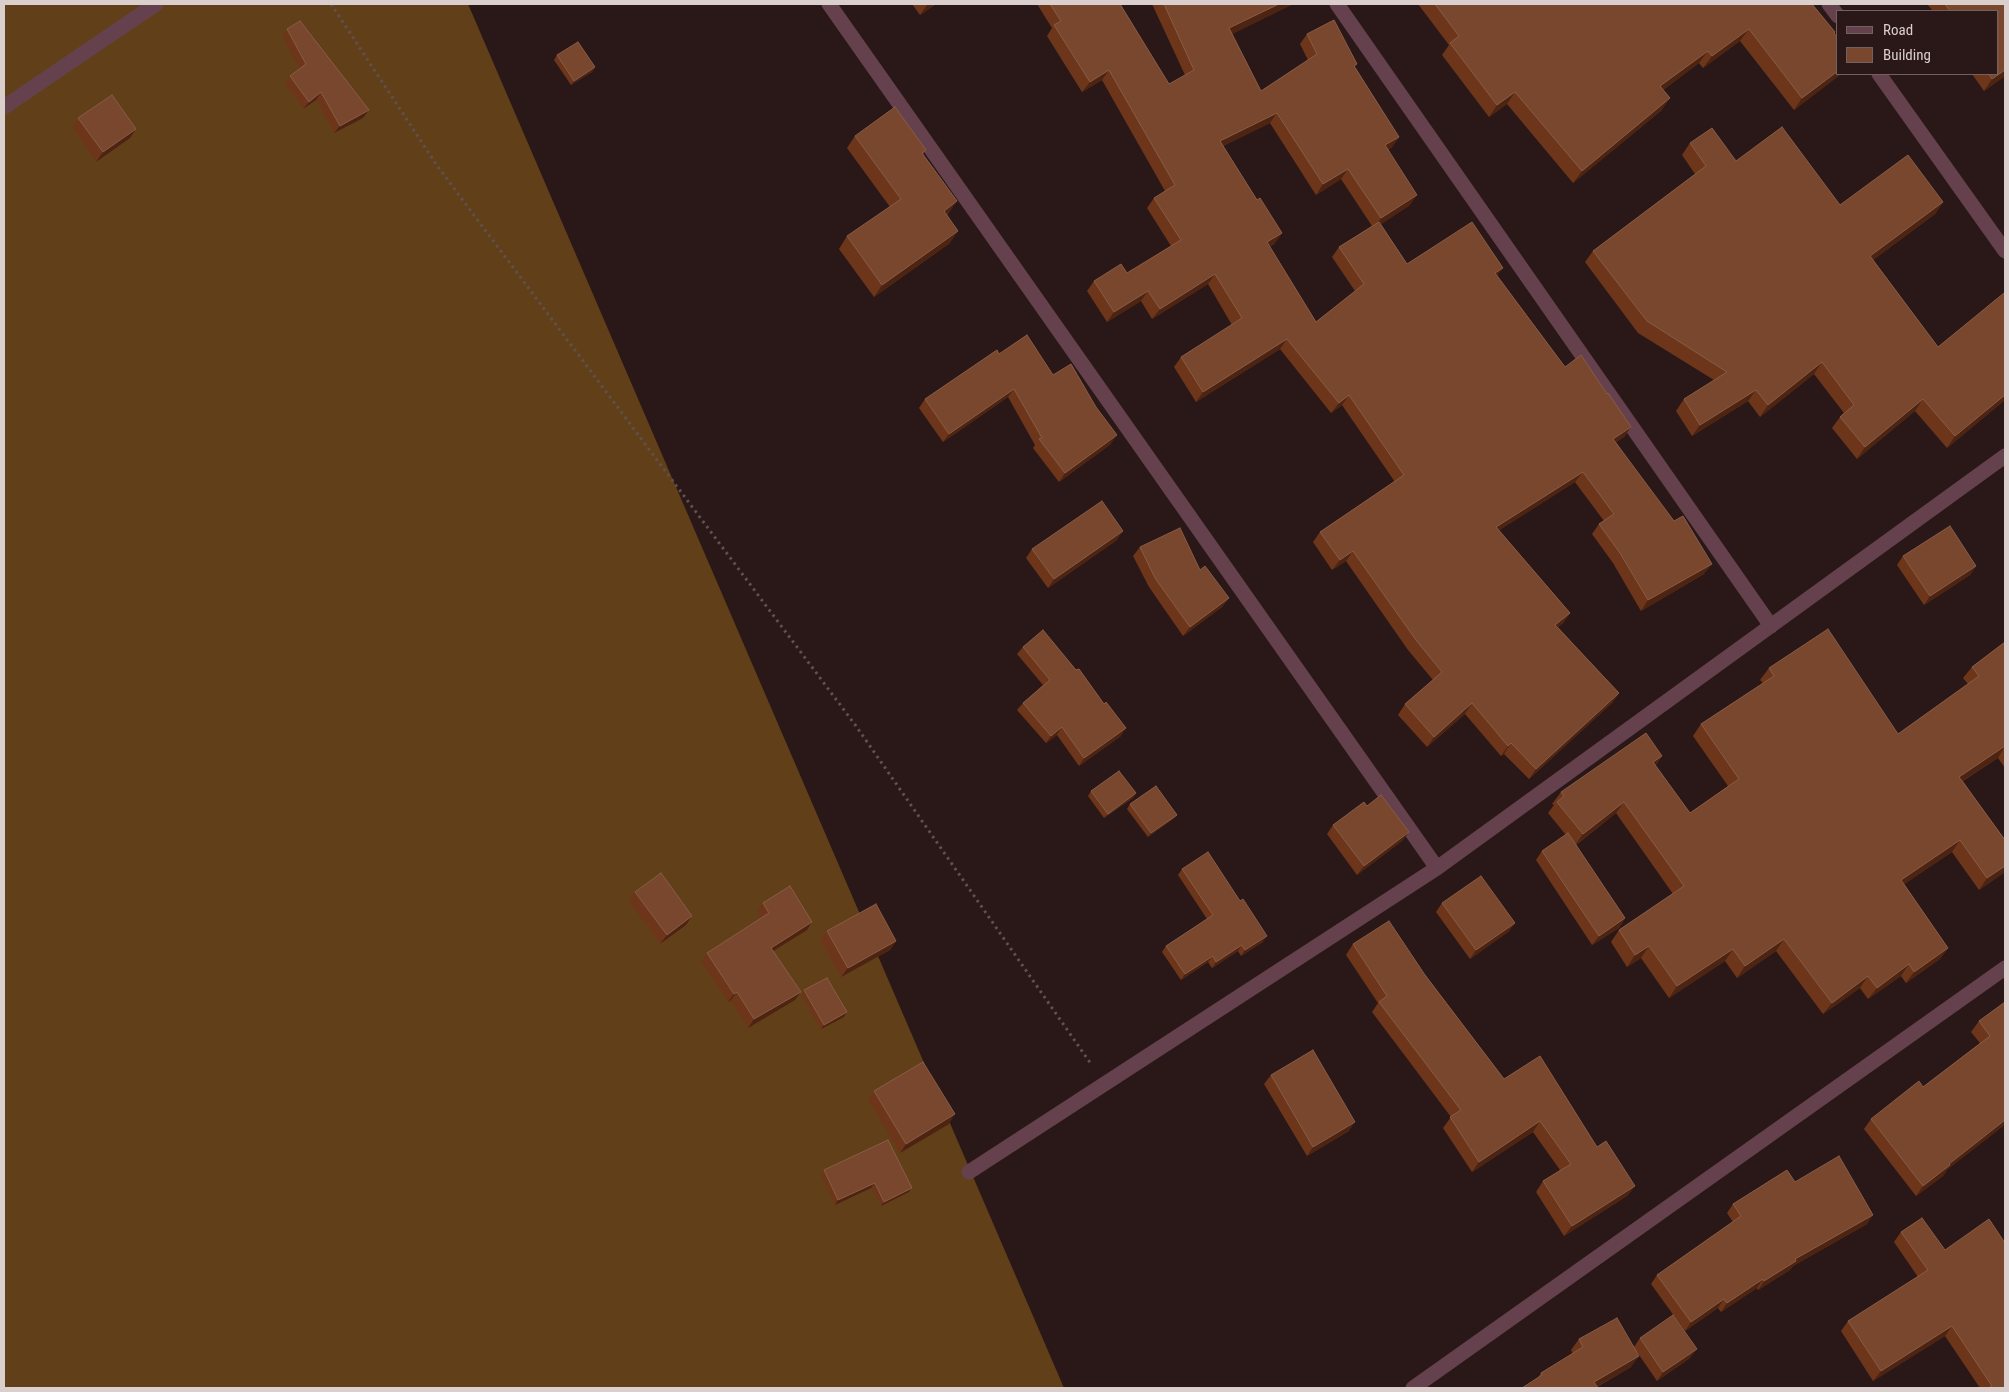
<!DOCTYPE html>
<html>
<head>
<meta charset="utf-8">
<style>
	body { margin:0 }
	#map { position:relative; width:2009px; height:1392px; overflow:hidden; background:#2a1818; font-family:"Roboto Condensed",sans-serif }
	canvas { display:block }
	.frame { position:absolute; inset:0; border:5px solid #dbcfce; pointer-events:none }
	.legend { position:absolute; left:1836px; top:10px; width:162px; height:65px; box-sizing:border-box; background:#2a1818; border:1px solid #716161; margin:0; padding:6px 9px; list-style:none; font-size:15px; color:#dbcfce }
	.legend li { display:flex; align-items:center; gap:10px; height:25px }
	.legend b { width:25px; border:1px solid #716161 }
</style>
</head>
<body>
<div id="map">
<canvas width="2009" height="1392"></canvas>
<div class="frame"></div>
<ul class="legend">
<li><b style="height:6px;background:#65414d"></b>Road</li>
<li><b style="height:14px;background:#79472e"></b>Building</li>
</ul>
</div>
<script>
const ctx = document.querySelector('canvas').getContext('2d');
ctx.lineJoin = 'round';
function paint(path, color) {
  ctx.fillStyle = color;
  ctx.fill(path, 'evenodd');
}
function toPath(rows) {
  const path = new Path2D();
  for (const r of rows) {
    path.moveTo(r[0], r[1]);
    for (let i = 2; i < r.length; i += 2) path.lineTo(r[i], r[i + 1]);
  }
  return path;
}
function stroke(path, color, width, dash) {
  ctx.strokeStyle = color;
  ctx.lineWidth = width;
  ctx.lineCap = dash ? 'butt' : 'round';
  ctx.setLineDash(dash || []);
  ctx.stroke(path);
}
const forest = toPath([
	[4,4,468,4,1064,1388,4,1388]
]);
const path = toPath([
	[331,4,438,167,856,726,1091,1064]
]);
const minor = toPath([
	[829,4,1437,868],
	[1337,4,1771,626],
	[1829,4,1838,16],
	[1879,74,2005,251],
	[4,107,156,4],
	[969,1172,1437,868,2005,456],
	[1413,1388,2005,968]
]);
const wall = toPath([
	[912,4,936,4,920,15],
	[1037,4,1120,4,1169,84,1185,75,1152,4,1293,4,1232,34,1261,91,1308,60,1300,44,1307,34,1355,67,1399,137,1392,147,1388,150,1410,205,1381,224,1407,264,1497,276,1565,367,1607,394,1631,427,1624,437,1616,442,1704,574,1641,611,1613,563,1592,534,1599,524,1604,521,1575,482,1499,530,1570,613,1563,623,1558,627,1619,693,1612,703,1529,779,1504,754,1501,756,1465,714,1427,747,1398,715,1405,704,1433,680,1408,650,1346,561,1332,570,1313,542,1320,532,1395,482,1342,405,1331,413,1280,349,1196,402,1174,367,1181,357,1232,325,1208,284,1152,319,1141,301,1107,322,1087,291,1094,281,1127,273,1171,246,1147,208,1154,198,1165,191,1102,80,1082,92,1047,36,1052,28],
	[1270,123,1316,195,1341,179,1372,226,1339,247,1332,257,1355,291,1316,322,1269,247,1274,244,1282,233,1257,200,1223,146],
	[1418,4,1812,4,1835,34,1838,74,1841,74,1794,110,1740,41,1703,68,1699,63,1663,90,1662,110,1573,183,1507,104,1489,117,1442,55,1449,45],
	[1927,4,2005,4,2005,76,1984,91,1972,74,1998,74,1998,11,1933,11],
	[287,29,369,110,363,118,334,133,316,100,303,109,285,84,290,76,300,69,282,36],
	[557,55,595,67,592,72,571,85,554,60],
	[78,118,136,129,130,138,96,162,72,127],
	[855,136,926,150,923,154,949,213,947,215,950,243,874,297,839,249,847,236,890,207,847,148],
	[1690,143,1736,161,1840,205,1943,202,1935,214,1873,260,1938,347,2005,400,1947,448,1915,411,1857,459,1832,428,1840,417,1844,413,1814,374,1760,417,1748,401,1692,436,1676,411,1684,399,1714,380,1638,333,1585,262,1593,251,1695,174,1682,155],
	[999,354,1053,375,1111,444,1059,482,1033,448,1035,445,1008,397,943,442,919,408,925,399],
	[1117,540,1048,588,1026,558,1032,549],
	[1140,547,1229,598,1222,607,1183,636,1149,587,1133,556],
	[1903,556,1976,566,1970,575,1924,605,1897,565],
	[2005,642,2005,768,1998,758,1963,781,2005,840,2005,872,1979,890,1952,852,1904,884,1948,948,1940,959,1906,983,1901,976,1868,999,1860,988,1823,1014,1776,951,1737,978,1725,961,1669,998,1641,958,1627,967,1611,942,1619,930,1673,894,1616,813,1576,845,1625,918,1619,928,1592,945,1536,860,1542,851,1566,835,1548,813,1554,805,1552,804,1561,792,1662,756,1655,766,1690,813,1728,786,1693,736,1701,724,1763,683,1760,680,1769,668,1898,734,1968,684,1963,678,1972,667],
	[1023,647,1121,736,1079,766,1057,735,1046,743,1017,710,1023,703,1043,685,1017,654],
	[1091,791,1136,793,1133,798,1104,818,1088,796],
	[1130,804,1177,815,1173,819,1148,837,1127,809],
	[1367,806,1409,832,1402,841,1357,875,1327,834,1333,825],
	[1182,869,1263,942,1241,956,1238,951,1212,968,1208,962,1181,980,1162,952,1166,946,1207,919,1178,875],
	[635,892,692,916,686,925,660,944,629,901],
	[763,903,812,922,807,930,774,951,795,1000,748,1028,731,1000,728,1002,701,961,707,953,761,918,757,911],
	[1442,903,1515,923,1508,932,1470,959,1436,912],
	[827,931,896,941,890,950,841,977,820,940],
	[1353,944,1425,975,1504,1079,1597,1147,1635,1186,1627,1196,1564,1236,1536,1192,1543,1181,1560,1170,1533,1132,1472,1172,1443,1128,1451,1117,1372,1012,1378,1003,1346,955],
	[804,990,844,1017,821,1029,801,995],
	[2005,1002,1947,1170,1943,1176,1916,1196,1864,1129,1871,1119,1923,1087,1980,1043,1971,1032,1979,1021],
	[1271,1075,1349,1131,1307,1156,1264,1084],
	[874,1091,949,1124,900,1153,868,1100],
	[824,1170,909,1192,881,1206,871,1188,835,1205,821,1175],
	[1795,1182,1867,1224,1793,1266,1790,1270,1758,1290,1757,1288,1721,1312,1718,1308,1685,1331,1651,1284,1657,1275,1733,1222,1727,1213,1733,1204],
	[1901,1232,1945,1250,2005,1388,1980,1388,1945,1336,1873,1381,1841,1331,1848,1321,1918,1277,1894,1242],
	[1640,1338,1690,1358,1657,1381,1637,1352,1631,1367,1597,1387,1537,1379,1541,1373,1573,1354,1571,1350,1579,1339,1634,1347]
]);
const shadedWall = toPath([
	[928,4,936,4,920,15,927,5],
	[1279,4,1293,4,1222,39,1229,28],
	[1749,29,1740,41,1703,68,1712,56],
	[1708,51,1699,63,1652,98,1660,86],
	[595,67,592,72,571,85,574,81],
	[1109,70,1102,80,1082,92,1090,82],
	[2005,70,2005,76,1984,91,1992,79],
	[1838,71,1838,74,1841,74,1794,110,1802,98],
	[321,92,316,100,303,109,309,102],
	[1515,92,1507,104,1489,117,1497,105],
	[1670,98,1662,110,1573,183,1582,171],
	[369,110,363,118,334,133,340,126],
	[1277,113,1270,123,1212,151,1220,141],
	[136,129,130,138,96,162,103,152],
	[1399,137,1392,147,1378,156,1385,145],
	[1348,169,1341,179,1316,195,1323,184],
	[1417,195,1410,205,1374,229,1381,218],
	[957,201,949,213,935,223,944,211],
	[1943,202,1935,214,1862,268,1870,256],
	[958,231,950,243,874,297,882,285],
	[1282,233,1274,244,1259,253,1267,242],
	[1503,268,1495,278,1495,273],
	[1215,274,1208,284,1152,319,1160,309],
	[1148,291,1141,301,1107,322,1114,312],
	[1287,339,1280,349,1196,402,1203,392],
	[1822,362,1814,374,1760,417,1768,405],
	[1014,389,1008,397,943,442,949,434],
	[1756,390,1748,401,1692,436,1700,425],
	[1349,395,1342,405,1331,413,1339,403],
	[2005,395,2005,400,1947,448,1955,436],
	[1923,399,1915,411,1857,459,1865,447],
	[1631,427,1624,437,1606,449,1613,439],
	[1117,435,1111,444,1059,482,1065,473],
	[1583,472,1575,482,1489,537,1496,527],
	[1123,531,1117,540,1048,588,1054,579],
	[1353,551,1346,561,1332,570,1340,560],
	[1712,564,1704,574,1641,611,1648,600],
	[1976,566,1970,575,1924,605,1930,596],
	[1229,598,1222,607,1183,636,1190,627],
	[1570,613,1563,623,1548,635,1555,625],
	[1619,693,1612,703,1529,779,1536,769],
	[1472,703,1465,714,1427,747,1434,737],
	[1062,727,1057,735,1046,743,1051,736],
	[1126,728,1121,736,1079,766,1084,758],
	[1511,743,1504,754,1501,756,1508,746],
	[2005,746,1998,758,1951,788,1959,777],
	[1662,756,1654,767,1653,762],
	[1136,793,1133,798,1104,818,1108,814],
	[1624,802,1616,813,1575,845,1583,834],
	[1177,815,1173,819,1148,837,1151,833],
	[1409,832,1402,841,1357,875,1364,866],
	[1960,840,1952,852,1893,892,1901,880],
	[2005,866,2005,872,1979,890,1987,878],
	[692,916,686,925,660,944,667,935],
	[1625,918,1619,928,1592,945,1599,936],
	[812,922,807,930,765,956,771,948],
	[1515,923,1508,932,1470,959,1476,950],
	[1267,936,1263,942,1241,956,1245,950],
	[1784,939,1776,951,1737,978,1745,966],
	[896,941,890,950,841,977,848,968],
	[1242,945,1238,951,1212,968,1216,962],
	[1649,946,1641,958,1627,967,1635,955],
	[1948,948,1940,959,1906,983,1914,972],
	[1733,949,1725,961,1669,998,1677,986],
	[1213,956,1208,962,1181,980,1185,974],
	[1909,964,1901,976,1868,999,1877,988],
	[1868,976,1860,988,1823,1014,1832,1003],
	[737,992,731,1000,728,1002,734,994],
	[801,992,795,1000,748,1028,754,1019],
	[847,1012,844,1017,821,1029,824,1025],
	[955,1114,949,1124,900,1153,906,1144],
	[2005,1120,2005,1125,1947,1170,1943,1176,1916,1196,1923,1186,1949,1164],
	[1540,1121,1533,1132,1472,1172,1479,1162],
	[1355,1122,1349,1131,1307,1156,1313,1147],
	[875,1183,871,1188,835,1205,838,1200],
	[1635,1186,1627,1196,1564,1236,1572,1226],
	[912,1188,909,1192,881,1206,884,1202],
	[1873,1215,1867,1224,1793,1266,1790,1270,1758,1290,1764,1281,1795,1259],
	[1763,1279,1757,1288,1721,1312,1727,1303],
	[1724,1299,1718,1308,1685,1331,1691,1322],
	[1952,1326,1945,1336,1873,1381,1881,1371],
	[1697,1349,1690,1358,1657,1381,1663,1372],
	[1639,1356,1631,1367,1594,1388,1594,1382]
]);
const building = toPath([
	[1050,4,1120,4,1169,84,1194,70,1164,4,1279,4,1229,28,1261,91,1317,54,1307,34,1334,20,1357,64,1354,66,1399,137,1385,145,1417,195,1381,218,1348,169,1323,184,1277,113,1220,141,1257,200,1260,198,1282,233,1267,242,1316,322,1364,284,1339,247,1379,222,1407,264,1472,222,1503,268,1495,273,1565,367,1581,355,1607,394,1608,393,1631,427,1613,439,1674,521,1683,516,1712,564,1648,600,1620,553,1599,524,1614,514,1583,472,1496,527,1570,613,1555,625,1619,693,1536,769,1511,743,1508,746,1472,703,1434,737,1405,704,1442,672,1416,640,1353,551,1340,560,1320,532,1404,475,1349,395,1339,403,1287,339,1203,392,1181,357,1242,318,1215,274,1160,309,1148,291,1114,312,1094,281,1121,264,1127,273,1181,240,1154,198,1175,185,1109,70,1090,82,1054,25,1061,21,1050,4],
	[1435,4,1812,4,1835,32,1834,33,1838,38,1838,71,1802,98,1749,29,1712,56,1708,51,1660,86,1670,98,1582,171,1515,92,1497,105,1450,43,1459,36,1435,4],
	[1945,4,2005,4,2005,70,1992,79,1989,74,1998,74,1998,11,1950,11,1945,4],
	[300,21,369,110,340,126,321,92,309,102,290,76,306,64,287,29,300,21],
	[578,42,595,67,574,81,557,55,578,42],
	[112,95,136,129,103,152,78,118,112,95],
	[895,107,926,150,922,153,957,201,944,211,958,231,882,285,847,236,901,199,855,136,895,107],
	[1782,127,1840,205,1908,155,1943,202,1870,256,1938,347,2004,293,2005,295,2005,395,1955,436,1923,399,1865,447,1840,417,1854,405,1822,362,1768,405,1756,390,1700,425,1684,399,1727,372,1647,321,1593,251,1706,166,1690,143,1712,128,1736,161,1782,127],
	[1027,335,1053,375,1071,364,1096,407,1117,435,1065,473,1039,439,1042,438,1014,389,949,434,925,399,997,350,999,354,1027,335],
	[1102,501,1123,531,1054,579,1032,549,1102,501],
	[1950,526,1976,566,1930,596,1903,556,1950,526],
	[1180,528,1200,570,1205,566,1229,598,1190,627,1155,578,1140,547,1180,528],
	[1828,629,1898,734,1979,676,1972,667,2005,642,2005,746,1959,777,2005,840,2005,866,1987,878,1960,840,1901,880,1948,948,1914,972,1909,964,1877,988,1868,976,1832,1003,1784,939,1745,966,1733,949,1677,986,1649,946,1635,955,1619,930,1684,886,1624,802,1583,834,1557,802,1564,796,1561,792,1646,733,1662,756,1653,762,1690,813,1739,779,1701,724,1774,676,1769,668,1828,629],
	[1043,630,1076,670,1079,669,1104,704,1106,702,1126,728,1084,758,1062,727,1051,736,1023,703,1050,680,1023,647,1043,630],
	[1119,771,1136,793,1108,814,1091,791,1119,771],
	[1156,786,1177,815,1151,833,1130,804,1156,786],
	[1381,795,1409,832,1364,866,1333,825,1364,802,1367,806,1381,795],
	[1568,833,1625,918,1599,936,1542,851,1568,833],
	[1208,852,1240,901,1243,899,1267,936,1245,950,1242,945,1216,962,1213,956,1185,974,1166,946,1213,915,1182,869,1208,852],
	[661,873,692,916,667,935,635,892,661,873],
	[1481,876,1515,923,1476,950,1442,903,1481,876],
	[790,886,812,922,771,948,801,992,754,1019,737,992,734,994,707,953,769,913,763,903,790,886],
	[876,904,896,941,848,968,827,931,876,904],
	[1389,921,1425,975,1504,1079,1540,1056,1597,1147,1606,1141,1635,1186,1572,1226,1543,1181,1571,1164,1540,1121,1479,1162,1450,1117,1461,1110,1379,1002,1387,996,1353,944,1389,921],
	[827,978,847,1012,824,1025,804,990,827,978],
	[2005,1002,2005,1120,1949,1164,1950,1165,1923,1186,1871,1119,1919,1081,1923,1087,1990,1036,1979,1021,2005,1002],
	[1313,1050,1355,1122,1313,1147,1271,1075,1313,1050],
	[923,1062,955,1114,906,1144,874,1091,923,1062],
	[888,1140,912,1188,884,1202,875,1183,838,1200,824,1170,888,1140],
	[1839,1156,1873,1215,1795,1259,1796,1261,1764,1281,1763,1279,1727,1303,1724,1299,1691,1322,1657,1275,1741,1216,1733,1204,1787,1170,1795,1182,1839,1156],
	[1922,1218,1945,1250,1989,1219,2005,1243,2005,1388,1988,1388,1992,1386,1952,1326,1881,1371,1848,1321,1928,1270,1901,1232,1922,1218],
	[1673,1315,1697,1349,1663,1372,1640,1338,1673,1315],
	[1617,1318,1639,1356,1594,1382,1598,1388,1522,1388,1542,1375,1541,1373,1583,1347,1579,1339,1617,1318]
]);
paint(forest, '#614019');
stroke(path, '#60504f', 3, [2.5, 4]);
stroke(minor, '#65414d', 15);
paint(wall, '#6d361b');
paint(shadedWall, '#4d2311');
paint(building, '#79472e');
stroke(building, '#885c47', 1);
</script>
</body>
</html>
